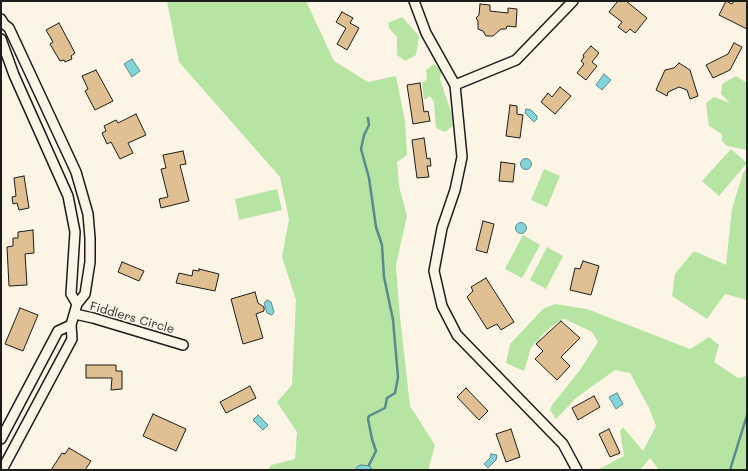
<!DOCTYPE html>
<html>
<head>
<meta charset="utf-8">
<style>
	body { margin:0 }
	#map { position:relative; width:748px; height:471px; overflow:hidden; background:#fcf5e5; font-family:Mali,sans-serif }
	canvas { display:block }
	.frame { position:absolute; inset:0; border:2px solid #1c1c1c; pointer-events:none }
</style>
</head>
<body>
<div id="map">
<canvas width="748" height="471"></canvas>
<div class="frame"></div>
</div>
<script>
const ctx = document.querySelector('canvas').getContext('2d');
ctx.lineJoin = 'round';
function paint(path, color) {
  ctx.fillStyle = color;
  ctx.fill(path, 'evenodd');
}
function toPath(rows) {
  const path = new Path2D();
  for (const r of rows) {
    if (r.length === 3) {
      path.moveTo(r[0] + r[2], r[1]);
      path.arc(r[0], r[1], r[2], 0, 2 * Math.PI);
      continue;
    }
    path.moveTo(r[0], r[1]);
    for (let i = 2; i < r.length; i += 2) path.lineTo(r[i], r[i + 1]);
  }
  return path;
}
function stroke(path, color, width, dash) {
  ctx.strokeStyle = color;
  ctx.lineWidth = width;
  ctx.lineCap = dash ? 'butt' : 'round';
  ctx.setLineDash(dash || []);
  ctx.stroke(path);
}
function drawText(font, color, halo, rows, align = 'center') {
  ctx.font = font + ' Mali,sans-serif';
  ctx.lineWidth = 3;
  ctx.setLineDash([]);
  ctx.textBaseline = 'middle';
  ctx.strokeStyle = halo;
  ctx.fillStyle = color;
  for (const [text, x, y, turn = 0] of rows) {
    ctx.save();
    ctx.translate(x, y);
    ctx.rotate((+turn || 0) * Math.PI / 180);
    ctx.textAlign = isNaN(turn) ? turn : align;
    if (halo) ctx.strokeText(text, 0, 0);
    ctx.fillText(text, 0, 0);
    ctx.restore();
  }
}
const green = toPath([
	[167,1,306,1,334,61,368,82,396,76,405,121,407,155,397,162,399,186,407,216,396,265,399,308,410,406,435,445,429,467,430,470,268,470,271,465,295,459,297,432,277,402,292,385,296,300,282,257,289,219,280,177,179,62],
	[402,17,419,36,416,55,405,61,397,55,397,37,389,28,388,23],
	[434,64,442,70,440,79,452,115,453,126,445,132,436,128,434,102,430,96,424,100,422,83,427,79,426,70],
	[736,76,747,83,747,150,727,146,722,141,722,134,709,126,707,112,706,103,714,97,730,103,721,94,722,84],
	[731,149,747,163,719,196,702,181],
	[747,167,747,300,725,294,707,319,672,296,675,274,694,251,726,265,732,209,743,173],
	[544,169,560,176,547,207,531,200],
	[277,189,282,210,239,220,235,199],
	[523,235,540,245,522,278,505,269],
	[547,247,563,256,546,289,530,280],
	[555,304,587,309,690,349,709,337,719,345,714,362,738,378,747,376,747,470,659,470,650,458,640,470,597,470,624,456,620,431,623,427,643,451,656,426,649,408,630,373,615,370,576,398,556,419,550,410,552,405,580,370,598,342,592,332,565,319,562,319,545,332,531,348,524,371,506,363,510,344,543,309]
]);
const water = toPath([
	[132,59,140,71,132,77,124,64,132,59],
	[604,74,611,80,602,90,596,85,604,74],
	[526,109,531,110,537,116,537,119,534,122,525,113,526,109],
	[526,164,5.5],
	[521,228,5.5],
	[267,300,271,302,274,312,272,315,267,313,264,303,267,300],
	[617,393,623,404,616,409,609,397,617,393],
	[258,415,268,425,263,430,253,420,258,415],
	[491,454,497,455,496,460,488,468,484,464,490,458,491,454],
	[361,465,370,466,372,470,355,470,358,466,361,465]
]);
const stream = toPath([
	[368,118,369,125,364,135,361,149,369,178,376,227,382,245,384,277,393,320,398,377,395,393,387,398,385,408,369,416,368,419,372,439,376,451,369,465],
	[730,470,747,415]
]);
const building = toPath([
	[618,1,626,1,647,18,635,33,630,29,626,33,618,27,622,22,609,12,618,1],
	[726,1,732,4,734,1,747,1,747,29,719,15,726,1],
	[480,4,490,5,490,11,508,13,508,8,517,9,516,27,507,26,506,29,501,29,493,36,486,36,483,31,478,29,478,21,476,18,479,15,480,4],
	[342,12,353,18,350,23,359,28,347,50,337,44,346,28,336,22,342,12],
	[59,23,75,53,71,56,72,59,65,62,64,60,60,61,50,44,53,42,46,30,59,23],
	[734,43,742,47,730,70,713,78,706,65,728,54,734,43],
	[591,46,599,53,592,62,597,66,586,80,577,73,584,64,581,61,584,57,583,55,591,46],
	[679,63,690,70,698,96,690,99,687,90,679,87,668,92,667,96,656,90,665,70,674,68,679,63],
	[96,70,113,101,95,110,85,91,88,89,82,76,96,70],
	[420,83,424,112,428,111,430,121,413,124,407,85,420,83],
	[560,87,571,96,555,114,541,102,548,93,552,97,560,87],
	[510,105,517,106,517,114,523,115,520,138,506,136,510,105],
	[136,114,146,135,128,143,133,153,120,159,111,142,107,144,102,133,106,131,104,126,116,120,118,123,136,114],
	[424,138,427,159,430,158,431,166,427,166,429,177,417,178,412,140,424,138],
	[183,151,186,164,180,165,189,201,161,208,159,199,168,197,161,169,166,168,163,155,183,151],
	[501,162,515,164,513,182,499,181,501,162],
	[24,176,29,208,19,210,17,203,13,204,12,197,16,196,14,178,24,176],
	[483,221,494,224,487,253,476,250,483,221],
	[33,230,34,253,25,254,27,285,9,286,7,247,13,246,13,238,18,238,18,232,33,230],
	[583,261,599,266,591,295,570,290,575,268,580,269,583,261],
	[122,262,144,271,139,281,118,272,122,262],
	[199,269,219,274,215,291,176,283,179,273,192,276,193,270,199,271,199,269],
	[486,278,514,322,501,330,497,324,487,329,467,297,473,291,471,287,486,278],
	[255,292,258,303,264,307,264,311,256,314,263,338,243,344,231,299,255,292],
	[20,308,38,315,23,351,5,344,20,308],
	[561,321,580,338,561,357,570,366,557,380,535,359,543,351,536,344,561,321],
	[86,365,116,365,116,371,122,371,122,389,111,390,112,378,86,378,86,365],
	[250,386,256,398,226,413,220,402,250,386],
	[466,388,488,411,479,420,457,397,466,388],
	[594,396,600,407,578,420,572,408,594,396],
	[153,414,186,429,176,451,143,436,153,414],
	[511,429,520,457,506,462,496,434,511,429],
	[609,429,620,453,610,457,599,434,609,429],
	[69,448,91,461,85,470,51,470,62,453,65,454,69,448]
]);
const minor = toPath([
	[414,1,426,33,455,85,462,157,455,190,442,228,434,271,442,306,457,335,563,444,577,470],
	[1,19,4,24,9,28,76,172,88,214,90,238,90,262,85,294,77,304,71,325,72,339,2,470],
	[1,39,14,75,68,196,75,232,71,294,77,304],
	[455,85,516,60,573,1],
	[75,314,93,318,183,345],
	[1,439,58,331,71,325]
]);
const streetNames = [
	["Fiddlers Circle",132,318,16]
];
paint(green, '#b5e4a3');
paint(water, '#83d4d9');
stroke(water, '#5a8a8d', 1);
stroke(stream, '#5a8a8d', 2.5);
paint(building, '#e0c093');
stroke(building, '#1c1c1c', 1);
stroke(minor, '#1c1c1c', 12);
stroke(minor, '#fcf5e5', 9);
drawText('12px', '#1c1c1c', '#fcf5e5', streetNames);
</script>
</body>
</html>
